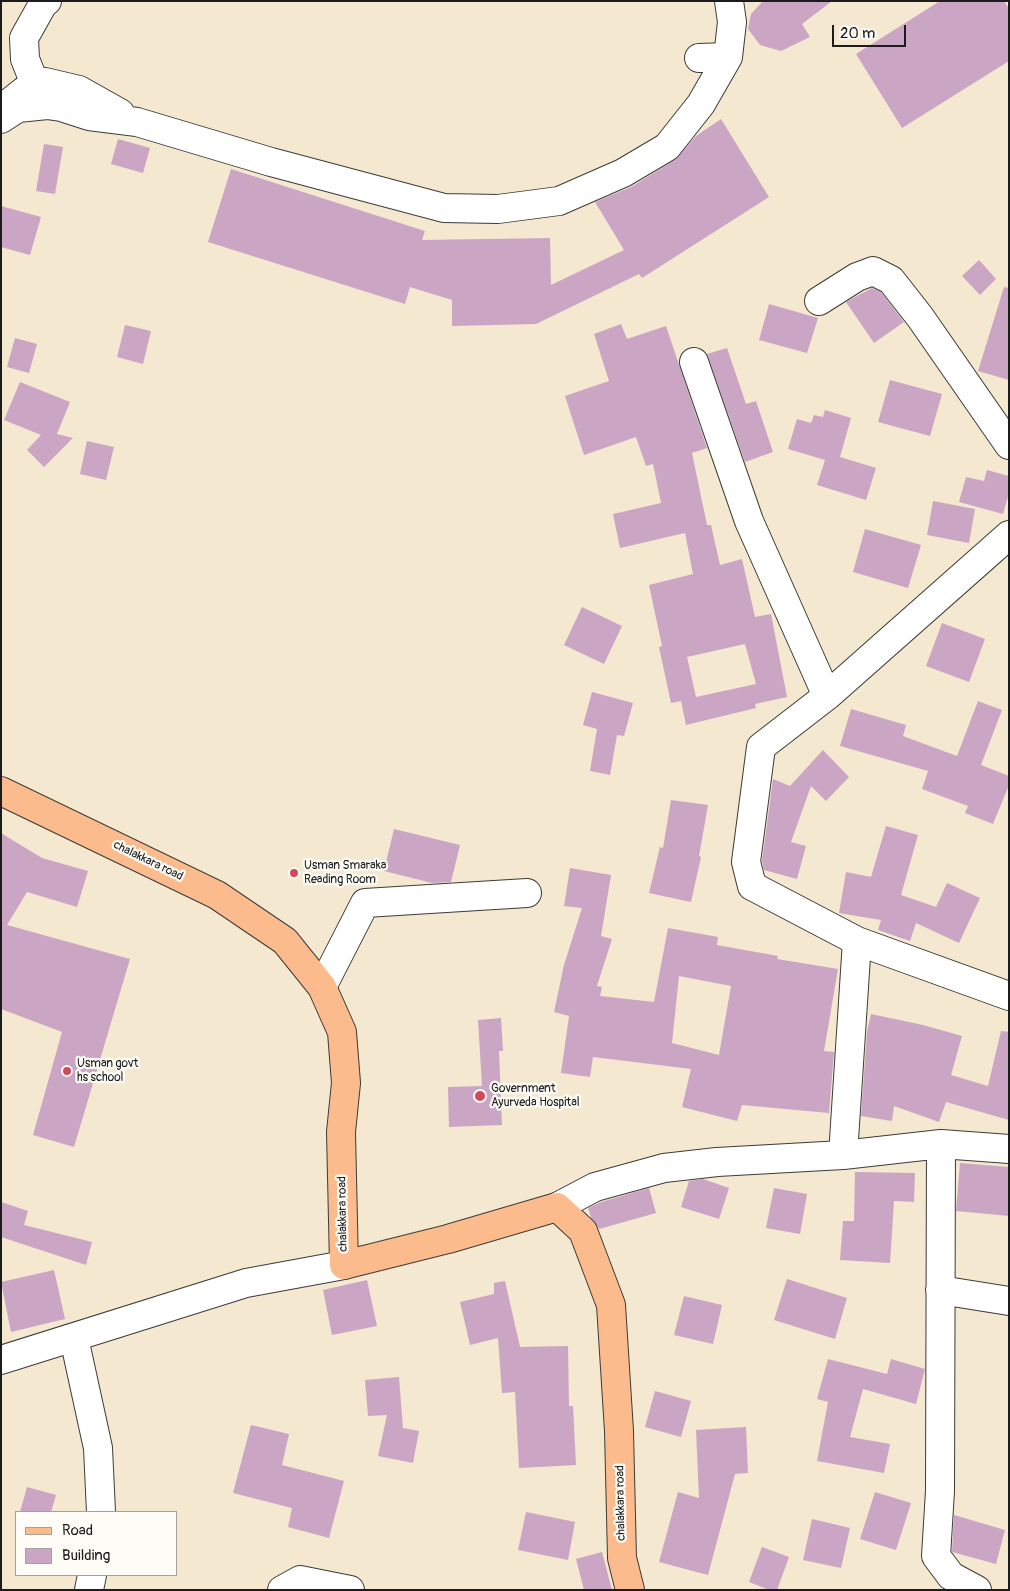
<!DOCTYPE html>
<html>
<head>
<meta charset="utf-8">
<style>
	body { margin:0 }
	#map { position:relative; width:1010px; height:1591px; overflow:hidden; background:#f4e8d0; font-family:Pangolin,sans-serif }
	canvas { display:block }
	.frame { position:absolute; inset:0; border:2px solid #1c1c1c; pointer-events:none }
	.legend { position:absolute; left:15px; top:1511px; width:162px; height:65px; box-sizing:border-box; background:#fdfcf7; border:1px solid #a3a29f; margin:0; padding:6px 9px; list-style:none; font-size:15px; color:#1c1c1c }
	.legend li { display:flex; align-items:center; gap:10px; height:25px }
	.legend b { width:25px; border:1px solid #a3a29f }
	.scale { position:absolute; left:832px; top:25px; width:74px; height:22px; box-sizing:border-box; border:2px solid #1c1c1c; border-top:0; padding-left:6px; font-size:15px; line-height:18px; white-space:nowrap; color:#1c1c1c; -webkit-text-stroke:4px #fdfcf7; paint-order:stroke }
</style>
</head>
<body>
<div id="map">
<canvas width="1010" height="1591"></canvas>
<div class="frame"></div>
<ul class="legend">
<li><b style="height:6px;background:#fbbb8c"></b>Road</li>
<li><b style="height:14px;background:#cba5c4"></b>Building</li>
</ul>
<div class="scale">20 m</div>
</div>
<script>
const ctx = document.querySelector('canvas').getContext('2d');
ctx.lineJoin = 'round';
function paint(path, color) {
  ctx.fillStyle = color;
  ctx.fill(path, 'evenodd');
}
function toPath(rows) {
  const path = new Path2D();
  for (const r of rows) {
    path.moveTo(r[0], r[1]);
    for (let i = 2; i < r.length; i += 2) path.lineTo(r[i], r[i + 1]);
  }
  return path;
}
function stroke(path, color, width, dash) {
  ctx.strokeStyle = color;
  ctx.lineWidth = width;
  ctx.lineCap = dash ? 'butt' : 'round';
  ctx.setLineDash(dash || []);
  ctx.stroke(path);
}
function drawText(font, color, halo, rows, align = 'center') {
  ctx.font = font + ' Pangolin,sans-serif';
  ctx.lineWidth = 4.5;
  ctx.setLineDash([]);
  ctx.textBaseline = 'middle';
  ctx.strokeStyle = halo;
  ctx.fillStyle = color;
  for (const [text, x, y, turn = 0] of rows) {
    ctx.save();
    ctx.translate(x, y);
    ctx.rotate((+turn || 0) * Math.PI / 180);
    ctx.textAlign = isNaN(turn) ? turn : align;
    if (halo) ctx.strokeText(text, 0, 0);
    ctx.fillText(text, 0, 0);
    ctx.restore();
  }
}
const building = toPath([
	[763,1,832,1,802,24,810,37,781,51,760,45,748,29,751,14],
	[940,1,1004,1,1009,9,1009,61,902,128,856,54],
	[721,119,769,197,642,278,639,274,536,324,452,326,452,300,410,287,405,304,208,242,231,169,425,231,422,240,550,238,551,285,624,250,595,202,631,187,675,160,696,136],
	[118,139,150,148,143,173,111,164],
	[44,144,63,147,55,194,36,191],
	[1,206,41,217,30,255,1,247],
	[979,260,996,279,980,295,962,276],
	[1004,287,1009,288,1009,380,978,371],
	[872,288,881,292,904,322,874,343,846,302],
	[769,304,818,318,807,353,759,340],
	[621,324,627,339,666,326,707,448,692,453,707,525,711,525,720,565,742,559,755,617,771,614,787,697,755,704,756,708,686,725,681,701,671,703,659,647,662,646,649,585,693,574,685,533,620,548,613,514,661,503,653,464,646,466,636,437,584,455,565,396,609,381,594,334],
	[745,644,756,684,696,697,687,657],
	[125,325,151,331,143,364,117,357],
	[15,338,37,344,29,373,7,367],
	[727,348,746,404,756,401,773,452,745,462,707,354],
	[890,380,942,394,930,436,878,422],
	[20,382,70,402,57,434,73,438,44,467,27,450,41,435,4,420],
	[825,410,851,418,840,457,876,468,866,500,817,485,825,460,788,449,797,419,811,423,814,415,823,417],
	[87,441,114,447,106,480,80,474],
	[987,470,1009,476,1009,493,1003,514,959,502,966,477,984,481],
	[933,501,975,509,969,543,927,535],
	[865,529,921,545,908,588,853,572],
	[582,607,622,626,604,664,564,645],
	[942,623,985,639,969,682,926,666],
	[592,692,633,703,624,736,617,735,610,775,590,771,597,729,583,725],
	[978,701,1002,710,981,765,1009,776,1009,785,993,824,965,813,968,806,922,789,928,771,840,746,851,709,906,725,903,736,957,756],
	[823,750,849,777,826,801,811,786,791,842,806,846,797,879,764,870,762,861,773,779,790,786],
	[671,800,708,805,699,856,701,857,691,902,649,893,660,847,663,848],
	[886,826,918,835,901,895,936,907,947,883,980,898,959,943,916,923,910,941,878,930,881,920,839,913,846,872,871,877],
	[394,829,460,845,451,882,432,883,384,871],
	[1,833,42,858,88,871,77,907,27,892,7,925,130,959,74,1147,33,1135,62,1032,1,1009],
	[570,868,611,875,601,936,612,939,597,986,602,987,600,996,654,1002,668,928,718,937,717,945,778,956,777,959,838,969,824,1051,834,1052,829,1113,742,1105,737,1121,682,1107,691,1069,593,1057,590,1077,561,1073,569,1016,554,1012,564,965,582,908,564,906],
	[679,976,731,986,719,1055,672,1043],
	[871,1014,923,1025,962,1036,951,1075,988,1086,1001,1031,1009,1032,1009,1120,946,1102,939,1122,894,1106,892,1121,861,1116,867,1032],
	[501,1018,503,1051,499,1051,502,1125,449,1127,448,1087,482,1086,478,1020],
	[960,1163,1009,1167,1009,1216,956,1211],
	[855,1172,915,1173,914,1202,894,1201,890,1263,840,1260,843,1221,854,1221],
	[703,1179,729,1188,719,1219,681,1207,689,1181],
	[649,1188,656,1213,599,1229,591,1217,588,1208,601,1202],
	[774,1188,807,1194,800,1234,766,1228],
	[1,1202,28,1211,24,1225,92,1242,86,1265,1,1237],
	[54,1270,65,1319,11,1332,1,1282],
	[787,1279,847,1298,835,1339,774,1320],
	[367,1280,377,1326,332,1335,323,1290],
	[505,1281,520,1347,568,1346,569,1406,573,1406,576,1465,519,1468,515,1392,502,1393,498,1338,470,1345,460,1302,494,1294,494,1283],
	[684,1296,722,1305,713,1344,674,1335],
	[828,1359,887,1374,891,1359,925,1369,916,1404,863,1389,850,1437,890,1444,884,1473,817,1461,828,1402,817,1399],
	[399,1377,403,1428,419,1431,413,1463,378,1456,387,1415,368,1416,365,1380],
	[655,1391,691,1401,681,1437,645,1427],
	[251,1425,289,1434,282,1465,344,1481,329,1538,288,1527,292,1508,233,1493],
	[746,1427,748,1473,735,1474,708,1575,659,1562,678,1492,699,1498,696,1430],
	[27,1487,56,1495,51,1512,20,1512],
	[875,1492,911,1503,896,1550,860,1539],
	[526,1512,575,1522,568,1560,518,1550],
	[954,1515,1005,1530,996,1564,952,1552],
	[812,1519,850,1528,841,1568,803,1560],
	[762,1547,789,1557,777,1590,769,1590,749,1582],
	[602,1552,612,1590,584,1590,576,1559]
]);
const minor = toPath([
	[699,58,728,57],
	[35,84,25,59,24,38,43,4,47,1],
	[3,114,9,103,24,91,35,84,45,82,79,90,120,113],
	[1,119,18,108,47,105,61,107,89,116,137,122,271,162,444,208,498,209,559,201,623,173,667,147,701,104,728,57,732,22,729,1],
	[819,301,857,277,873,271,891,280,920,317,1009,445],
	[694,362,749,521,827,696],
	[1009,535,827,696,761,747,746,862,752,886,857,941,1009,996],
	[322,987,365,903,527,893],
	[941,1144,940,1491,936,1556,951,1576,977,1590],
	[843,1155,857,941],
	[557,1207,595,1187,664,1168,717,1162,843,1155,941,1144,1009,1149],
	[940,1290,1009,1301],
	[74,1338,98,1448,101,1512],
	[1,1360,246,1283,344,1265],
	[89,1590,92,1575],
	[282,1590,300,1580,350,1590]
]);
const major = toPath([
	[1,791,217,895,285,941,322,987,342,1032,346,1083,341,1132,344,1265,448,1239,557,1207,583,1231,611,1305,619,1431,622,1558,630,1590]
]);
const markers = [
	[294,873,5,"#d1495b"],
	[67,1071,5,"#d1495b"],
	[480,1096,6,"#d1495b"]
];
const streetNames = [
	["chalakkara road",148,861,26],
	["chalakkara road",343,1214,-91],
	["chalakkara road",621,1503,-91]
];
const poiNames = [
	["Usman Smaraka",304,866],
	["Reading Room",304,880],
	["Usman govt",77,1064],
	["hs school",77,1078],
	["Government",491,1089],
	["Ayurveda Hospital",491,1103]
];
paint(building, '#cba5c4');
stroke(minor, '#3c3b37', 30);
stroke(major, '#3c3b37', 30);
stroke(minor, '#fff', 28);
stroke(major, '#fbbb8c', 28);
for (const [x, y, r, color] of markers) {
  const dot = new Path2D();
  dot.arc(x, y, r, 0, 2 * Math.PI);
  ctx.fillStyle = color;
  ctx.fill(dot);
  stroke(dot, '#fdfcf7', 2);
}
drawText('12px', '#1c1c1c', '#fdfcf7', streetNames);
drawText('12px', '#1c1c1c', '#fdfcf7', poiNames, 'left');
</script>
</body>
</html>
